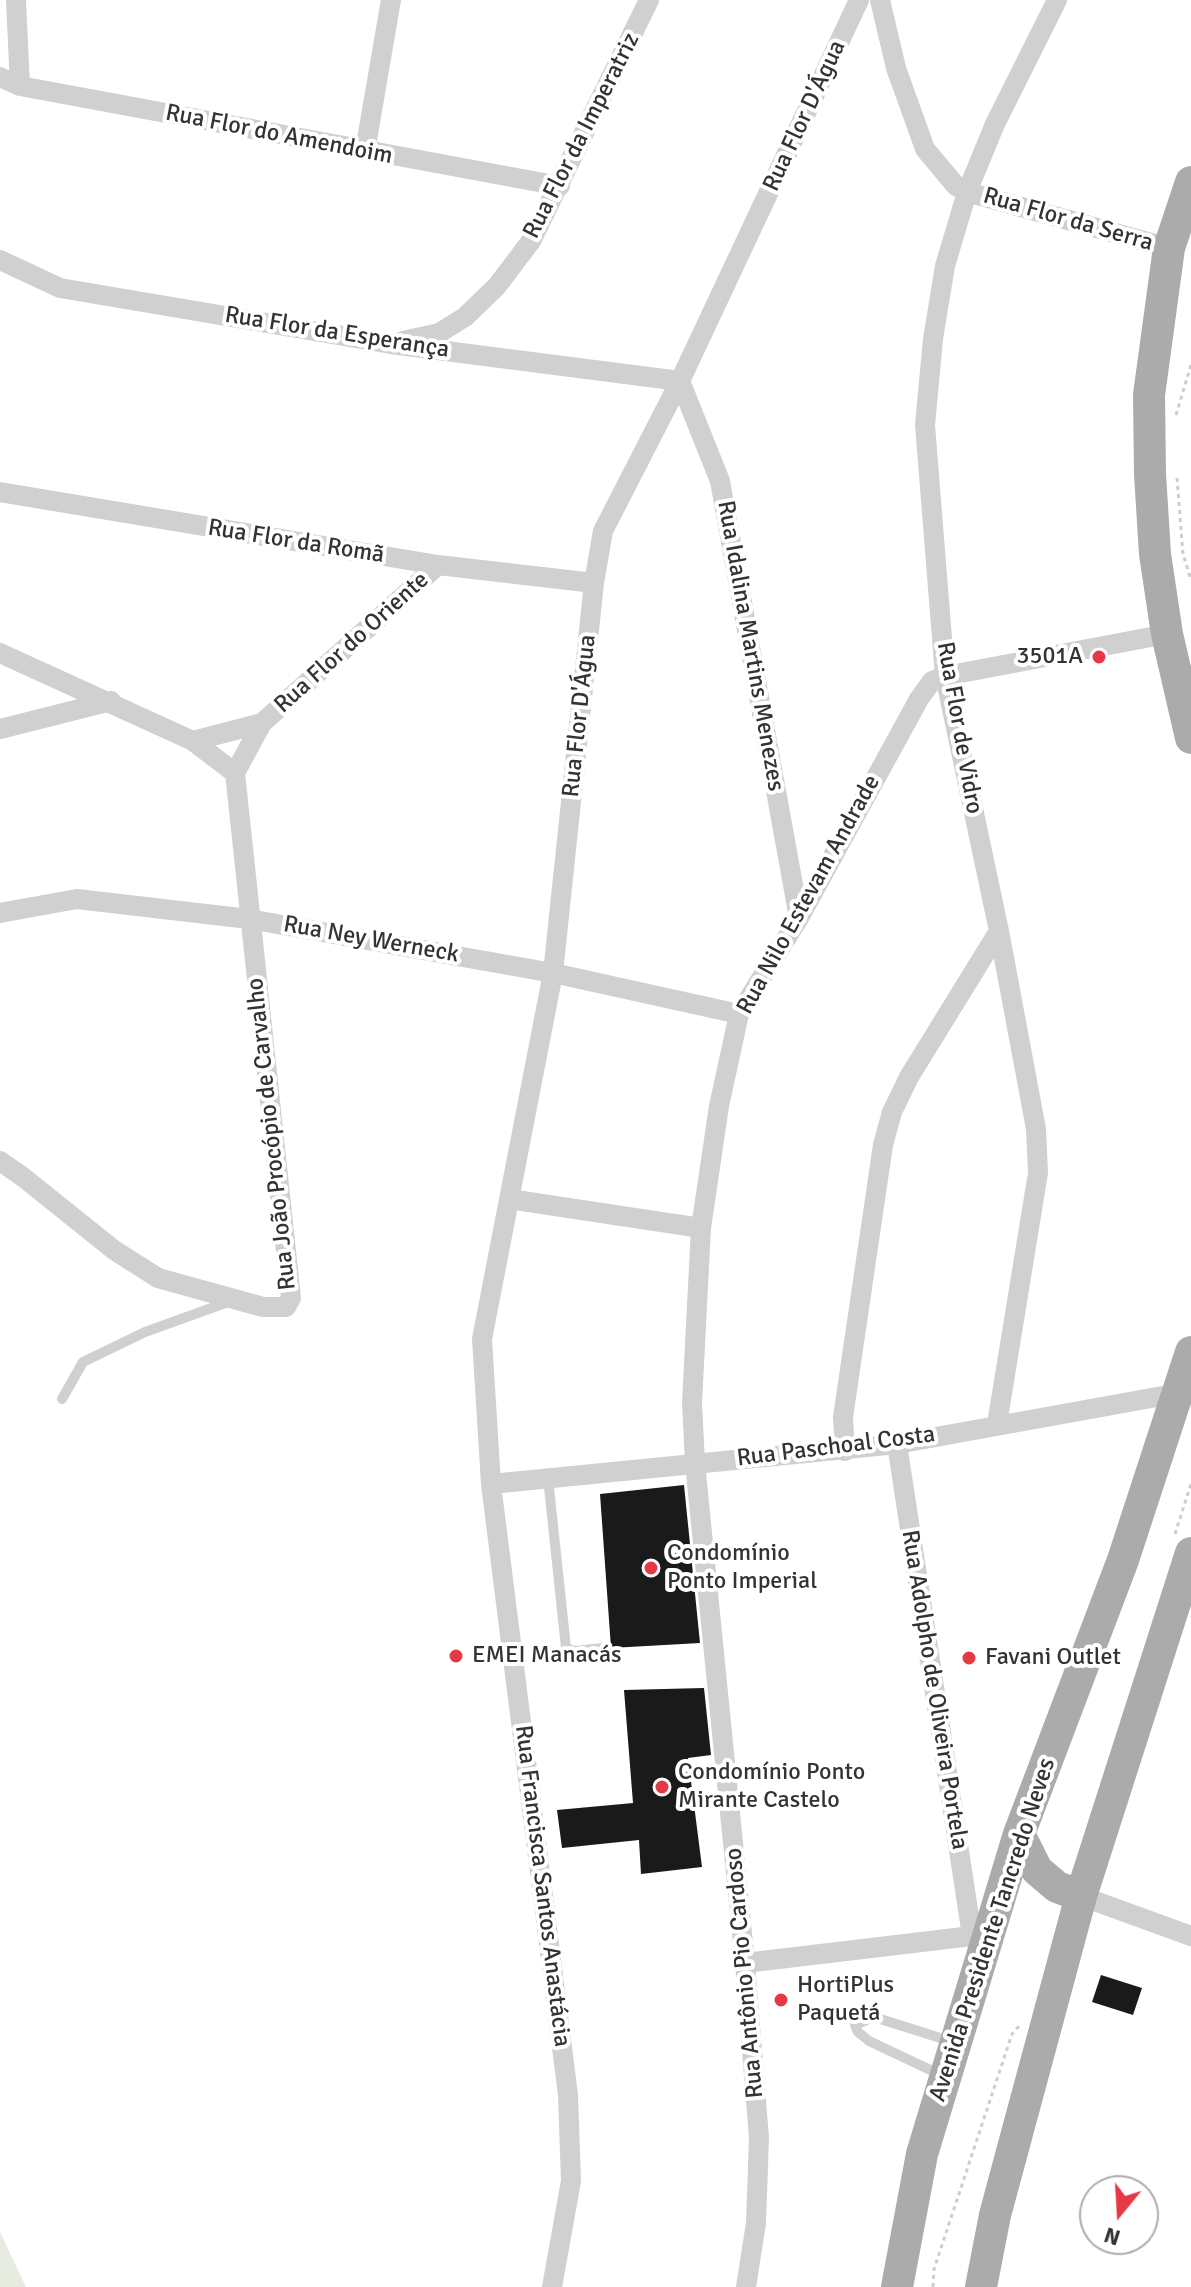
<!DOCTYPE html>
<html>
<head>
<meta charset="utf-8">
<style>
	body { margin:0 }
	#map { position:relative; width:1191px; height:2287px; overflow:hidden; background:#fff; font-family:Signika,sans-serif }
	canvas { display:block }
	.north { position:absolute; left:1079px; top:2175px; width:80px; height:80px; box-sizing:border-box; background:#fff; border:2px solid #adadad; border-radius:50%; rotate:198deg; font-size:22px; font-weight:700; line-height:32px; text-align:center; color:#333 }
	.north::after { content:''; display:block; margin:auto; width:28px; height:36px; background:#e63946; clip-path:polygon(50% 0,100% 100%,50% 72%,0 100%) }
</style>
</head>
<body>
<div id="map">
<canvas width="1191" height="2287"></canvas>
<div class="north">N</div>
</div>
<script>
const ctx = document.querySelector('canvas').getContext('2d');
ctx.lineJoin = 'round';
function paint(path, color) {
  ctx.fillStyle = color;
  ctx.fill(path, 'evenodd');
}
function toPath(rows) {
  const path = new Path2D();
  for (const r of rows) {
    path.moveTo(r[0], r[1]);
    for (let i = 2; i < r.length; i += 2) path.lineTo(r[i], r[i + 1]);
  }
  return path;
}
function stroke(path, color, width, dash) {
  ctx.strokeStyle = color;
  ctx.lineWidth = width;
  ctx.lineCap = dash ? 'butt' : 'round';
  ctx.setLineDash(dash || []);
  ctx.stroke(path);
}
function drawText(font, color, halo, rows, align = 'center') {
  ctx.font = font + ' Signika,sans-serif';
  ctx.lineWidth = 8;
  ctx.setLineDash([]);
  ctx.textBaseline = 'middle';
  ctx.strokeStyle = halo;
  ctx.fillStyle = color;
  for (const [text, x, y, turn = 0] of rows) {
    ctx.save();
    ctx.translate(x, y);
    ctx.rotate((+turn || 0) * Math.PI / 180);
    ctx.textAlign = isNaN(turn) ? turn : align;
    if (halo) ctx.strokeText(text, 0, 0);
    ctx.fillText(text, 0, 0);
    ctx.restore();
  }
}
const green = toPath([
	[0,2232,26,2287,0,2287]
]);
const building = toPath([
	[684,1485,700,1643,611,1648,600,1494],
	[704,1688,711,1755,688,1758,702,1867,641,1874,639,1840,562,1848,557,1810,633,1803,624,1690],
	[1101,1975,1142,1988,1133,2015,1092,2002]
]);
const path = toPath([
	[1176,415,1191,365],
	[1177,478,1183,554,1191,580],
	[1175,1534,1191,1484],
	[933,2287,934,2269,1012,2034,1019,2026]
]);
const lane = toPath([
	[62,1399,83,1362,145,1332,231,1301],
	[548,1478,566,1648,574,1651,603,1648],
	[943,2076,869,2041,858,2032,855,2025,874,2017,953,2042]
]);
const street = toPath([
	[16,0,20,86],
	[880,0,896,68,925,149,956,186,967,192,1169,248],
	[0,77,20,86,560,186],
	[365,151,391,0],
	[0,260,60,288,391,344,680,381,720,481,799,918],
	[403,341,439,333,465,317,497,286,531,241,649,0],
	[0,492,438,565,594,583],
	[0,653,193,741,235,773],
	[0,729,111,701],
	[193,741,262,723,438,565],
	[0,913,77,899,249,919,553,973,739,1014],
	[0,1161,23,1177,114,1250,158,1278,263,1307,286,1307,291,1298,235,773,262,723],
	[509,1199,701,1228],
	[997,1424,1038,1173,1036,1129,999,931,945,676,925,425,933,339,945,266,967,192,995,124,1057,0],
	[897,1444,972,1936],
	[845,1451,843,1417,883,1145,892,1112,909,1077,999,931],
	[491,1484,897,1444,1179,1393],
	[1081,1896,1191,1936],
	[745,1963,972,1936,981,1940],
	[552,2287,571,2181,568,2095,491,1484,482,1339,553,973,594,583,603,531,680,381,859,0],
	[746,2287,756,2223,759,2138,745,1963,695,1463,692,1403,701,1228,719,1106,739,1014,799,918,919,699,932,681,945,676,1167,634]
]);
const primary = toPath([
	[1191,182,1169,248,1149,395,1150,474,1155,554,1167,634,1191,738],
	[1019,1834,1037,1870,1057,1887,1081,1896],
	[897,2287,922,2154,1019,1834,1123,1560,1191,1352],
	[981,2287,995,2215,1081,1896,1191,1553]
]);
const markers = [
	[1099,657,8,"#e63946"],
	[651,1568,8,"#e63946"],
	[456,1656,8,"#e63946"],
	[969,1658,8,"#e63946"],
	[662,1787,8,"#e63946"],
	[781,2000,8,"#e63946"]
];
const streetNames = [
	["Rua Flor D'Água",805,116,-65],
	["Rua Flor do Amendoim",279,135,11],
	["Rua Flor da Imperatriz",582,136,-63],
	["Rua Flor da Serra",1068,220,16],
	["Rua Flor da Esperança",337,333,9],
	["Rua Flor da Romã",296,542,9],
	["Rua Flor do Oriente",352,643,-42],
	["Rua Idalina Martins Menezes",750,646,80],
	["Rua Flor D'Água",580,716,-84],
	["Rua Flor de Vidro",959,728,80],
	["Rua Nilo Estevam Andrade",809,895,-61],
	["Rua Ney Werneck",371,940,10],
	["Rua João Procópio de Carvalho",272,1134,-96],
	["Rua Paschoal Costa",836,1447,-7],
	["Rua Adolpho de Oliveira Portela",934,1690,81],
	["Rua Francisca Santos Anastácia",542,1886,83],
	["Avenida Presidente Tancredo Neves",993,1930,-72],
	["Rua Antônio Pio Cardoso",745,1973,-95]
];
const poiNames = [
	["3501A",1083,657,"right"],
	["Condomínio",667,1554],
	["Ponto Imperial",667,1582],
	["EMEI Manacás",472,1656],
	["Favani Outlet",985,1658],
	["Condomínio Ponto",678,1773],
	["Mirante Castelo",678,1801],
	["HortiPlus",797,1986],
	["Paquetá",797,2014]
];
paint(green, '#e6ecdf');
paint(building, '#1a1a1a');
stroke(path, '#cdcdcd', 3, [4, 4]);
stroke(lane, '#d0d0d0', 10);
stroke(street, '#d0d0d0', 20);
stroke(primary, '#ababab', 32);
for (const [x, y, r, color] of markers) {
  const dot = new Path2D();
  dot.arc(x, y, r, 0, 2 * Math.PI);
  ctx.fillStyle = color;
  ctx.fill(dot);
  stroke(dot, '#fff', 3);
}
drawText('24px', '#333', '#fff', streetNames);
drawText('24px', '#333', '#fff', poiNames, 'left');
</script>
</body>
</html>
